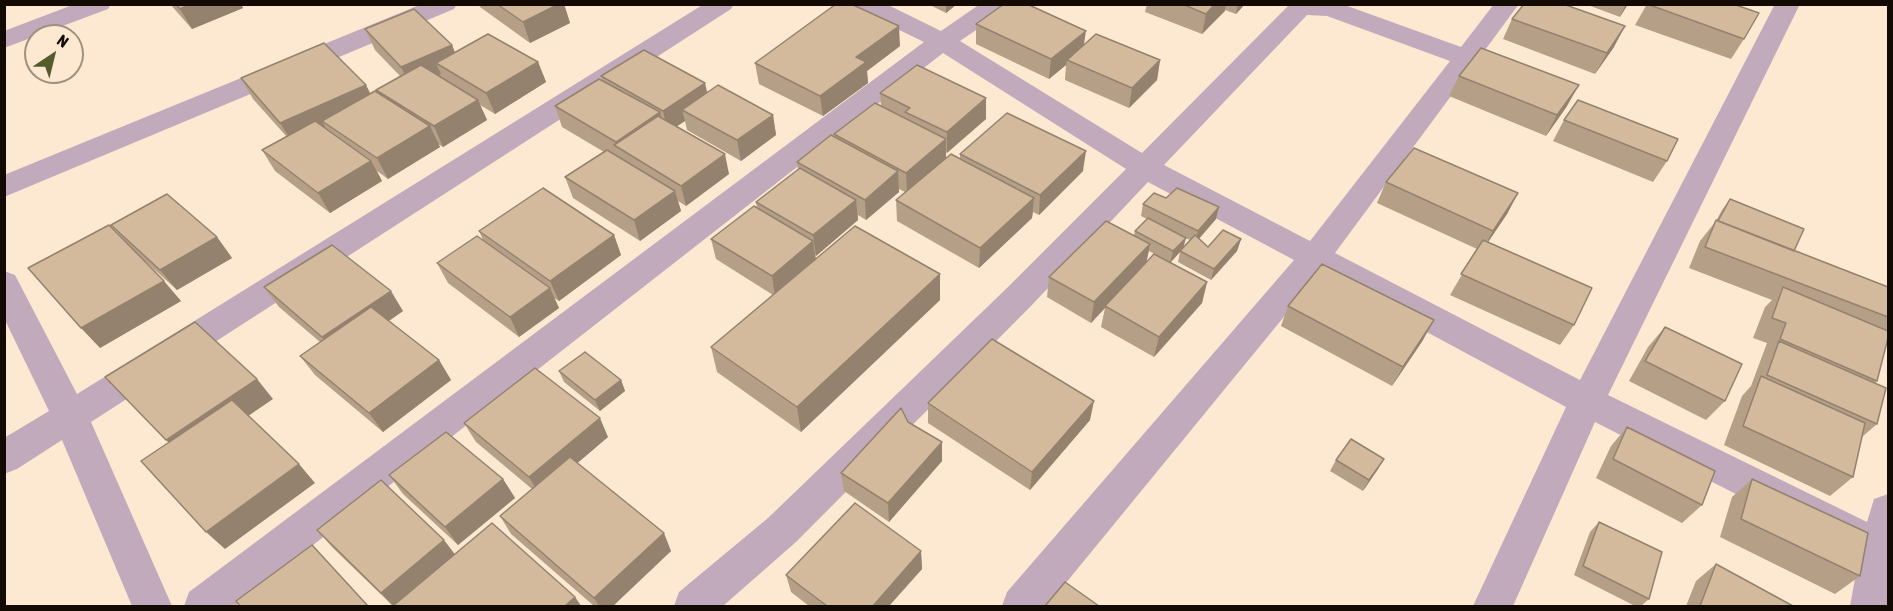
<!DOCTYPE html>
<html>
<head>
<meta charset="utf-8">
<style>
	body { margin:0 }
	#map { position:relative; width:1893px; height:611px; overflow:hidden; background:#fde9d1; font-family:"Asap Condensed",sans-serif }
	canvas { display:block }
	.frame { position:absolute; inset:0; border:6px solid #130b03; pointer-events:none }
	.north { position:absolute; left:24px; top:24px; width:60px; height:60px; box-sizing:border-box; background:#fde9d1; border:2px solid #9f907f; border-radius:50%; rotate:35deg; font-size:16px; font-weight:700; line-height:24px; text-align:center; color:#130b03 }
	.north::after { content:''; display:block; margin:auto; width:21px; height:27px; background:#535c2b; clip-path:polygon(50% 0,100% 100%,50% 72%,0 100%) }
</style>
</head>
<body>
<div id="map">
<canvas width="1893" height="611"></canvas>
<div class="frame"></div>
<div class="north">N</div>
</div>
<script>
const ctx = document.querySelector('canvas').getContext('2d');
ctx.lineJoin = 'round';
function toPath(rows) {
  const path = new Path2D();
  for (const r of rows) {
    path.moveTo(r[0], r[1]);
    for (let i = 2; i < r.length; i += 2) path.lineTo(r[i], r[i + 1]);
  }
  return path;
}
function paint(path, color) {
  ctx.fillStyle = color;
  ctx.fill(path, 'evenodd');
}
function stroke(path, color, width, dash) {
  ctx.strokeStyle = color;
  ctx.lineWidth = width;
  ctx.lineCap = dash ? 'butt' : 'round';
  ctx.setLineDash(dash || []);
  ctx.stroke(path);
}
const minor = toPath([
	[75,4,111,4,108,9,4,48,4,31,75,4],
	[422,4,457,4,454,9,4,197,4,175,422,4],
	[704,4,734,4,731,9,91,422,172,606,132,606,62,440,17,469,4,474,4,438,49,411,4,318,4,271,15,275,77,394,704,4],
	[853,4,886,4,941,31,980,4,1010,4,1007,9,960,41,1142,153,1289,5,1342,4,1461,47,1494,4,1519,4,1335,253,1580,380,1775,4,1800,4,1608,395,1867,522,1874,499,1888,494,1888,606,1850,606,1859,557,1595,422,1513,606,1473,606,1566,407,1319,274,1047,606,1002,606,1007,592,1294,260,1148,182,1031,306,796,542,723,606,674,606,679,592,768,518,1007,288,1126,169,943,53,235,606,184,606,189,592,924,42,856,9,853,4],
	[1307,15,1327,16,1450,61,1310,241,1164,165,1307,15]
]);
const wall = toPath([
	[170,4,241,4,243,8,192,29],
	[479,4,564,4,570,23,530,43,480,7],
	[928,4,957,4,946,13],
	[1147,4,1245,4,1236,14,1225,10,1202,34,1145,12],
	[1585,4,1628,4,1620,17],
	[1647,4,1744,39,1731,59,1635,25],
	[1512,19,1614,47,1595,74,1503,39],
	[976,24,1084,44,1160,60,1157,80,1129,108,1065,80,1066,65,1049,79,976,44],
	[365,29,452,45,455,53,538,62,546,82,495,114,480,105,487,120,443,147,438,144,440,147,388,179,377,171,382,181,330,213,275,171,262,150,287,137,253,99,241,78,366,85,370,94,378,93,376,90,400,76,375,50],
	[900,46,867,71,868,83,823,116,759,84,755,63],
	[601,76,707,93,773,115,776,135,741,161,687,130,685,121,677,126,729,174,686,206,678,201,681,211,640,241,573,198,565,177,604,152,562,127,555,106,603,81],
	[1459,76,1567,106,1546,136,1449,96],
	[880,93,986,98,986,119,946,153,946,158,960,159,960,154,1083,171,1039,215,1033,212,1032,218,979,268,897,221,896,200,905,192,899,189,899,192,866,220,858,215,858,220,816,256,815,255,816,258,940,300,801,432,717,372,711,347,773,295,716,259,711,239,757,208,756,202,798,170,797,162,834,137,834,134,881,106],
	[1564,120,1667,161,1653,182,1553,141],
	[1386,182,1518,193,1507,214,1488,242,1574,325,1560,345,1450,295,1477,249,1377,203],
	[1730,199,1794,251,1888,287,1888,329,1887,331,1877,381,1875,383,1877,424,1862,437,1853,477,1830,496,1724,445,1742,396,1751,386,1767,343,1753,338,1765,307,1772,300,1689,268,1700,241,1716,221,1722,210],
	[1143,204,1216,219,1199,239,1208,247,1241,239,1237,251,1211,280,1178,262,1180,252,1170,263,1149,251,1146,262,1207,282,1202,303,1154,357,1101,327,1105,308,1091,323,1047,297,1049,277,1134,235,1135,231,1147,219,1141,216],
	[1185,238,1190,240,1183,248],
	[111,225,217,237,232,258,177,290,135,252,181,301,100,348,125,241],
	[479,231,614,235,621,255,559,301,554,298,559,308,519,337,448,283,437,263,483,240],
	[264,287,403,311,389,321,439,360,451,380,383,432,315,375,300,356,320,342,279,307],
	[1288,306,1423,340,1392,386,1281,326],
	[1665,327,1725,401,1706,420,1629,381,1648,347],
	[559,371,621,380,625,391,600,411,564,382],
	[928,403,1090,420,1030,490,928,423],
	[908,422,942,461,889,522,844,491,841,473],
	[464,423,608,437,577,463,671,551,613,606,594,606,511,534,500,516,532,489,476,442],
	[1627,427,1702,505,1682,523,1596,478,1611,446],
	[1336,460,1378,469,1363,491,1330,471],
	[389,475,503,479,515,498,458,545,403,494],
	[1752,479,1860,576,1835,594,1720,537,1732,497],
	[1599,522,1649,599,1641,606,1635,606,1574,575,1590,532],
	[317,530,455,554,575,597,581,606,393,606,333,548],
	[921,551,922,569,889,606,809,606,791,592,786,575],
	[1716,564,1793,606,1686,606,1696,581]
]);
const shadedWall = toPath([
	[190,4,241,4,243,8,192,29,180,9],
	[559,4,564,4,570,23,530,43,523,22],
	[946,4,957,4,946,13],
	[1215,4,1226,4,1225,11,1202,34,1206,14],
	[1238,4,1245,4,1236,14],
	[1626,4,1628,4,1620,17],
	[899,26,900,46,867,71,868,83,823,116,820,96,856,57],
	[1625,26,1614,47,1595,74,1607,53],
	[1086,31,1083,51,1067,60,1066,65,1049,79,1051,59],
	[452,45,460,66,436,63,441,74,411,87,401,67],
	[1160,60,1157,80,1129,108,1132,88],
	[538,62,546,82,495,114,486,93],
	[705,83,710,104,682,110,685,121,668,132,663,111],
	[366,85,376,105,322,121,326,128,293,143,280,123],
	[1579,85,1567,106,1546,136,1557,115],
	[986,98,986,119,947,153,947,132],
	[478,100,487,120,443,147,434,126],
	[660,112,665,133,618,148,616,142],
	[773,115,776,135,741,161,737,140],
	[430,126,440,147,388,179,377,158],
	[946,139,946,159,907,193,906,173],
	[1086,151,1083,171,1039,215,1040,195],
	[725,154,729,174,686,206,681,186],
	[371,161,382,181,330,213,318,193],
	[898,171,899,192,866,220,865,200],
	[675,191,681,211,640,241,634,220],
	[1518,193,1507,214,1482,251,1493,231],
	[1034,198,1032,218,979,268,980,248],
	[856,200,858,220,816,256,813,235],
	[1219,207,1216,219,1195,243,1198,231],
	[614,235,621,255,559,301,550,281],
	[217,237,232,258,177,290,160,270],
	[1186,238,1183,249,1180,251,1180,252,1170,263,1173,251],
	[1241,239,1237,251,1211,280,1214,269],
	[813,241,816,262,775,296,772,276],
	[1150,244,1146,264,1091,323,1094,302],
	[940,274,940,300,801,432,797,407],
	[164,281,181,301,100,348,81,328],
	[1207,282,1202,303,1154,357,1159,337],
	[550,288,559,308,519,337,510,317],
	[391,291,403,311,337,357,322,337],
	[1434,320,1423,340,1392,386,1403,367],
	[439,360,451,380,383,432,369,413],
	[257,379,273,399,185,459,166,440],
	[621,380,625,391,600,411,595,400],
	[1094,401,1090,420,1030,490,1032,472],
	[600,418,608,437,540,495,529,477],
	[942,442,942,461,889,522,888,503],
	[1384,459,1378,469,1363,491,1369,480],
	[299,464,315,483,225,549,206,532],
	[503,479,515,498,458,545,445,527],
	[664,533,671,551,613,606,599,606,594,598],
	[444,540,457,557,393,606,381,593],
	[921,551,922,569,889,606,873,606],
	[575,597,581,606,565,606]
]);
const building = toPath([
	[176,4,190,4,180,9,176,4],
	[497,4,559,4,523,22,497,4],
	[836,4,851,4,899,26,856,57,866,62,820,96,755,63,836,4],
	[1004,4,1027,4,1086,31,1051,59,976,24,1004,4],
	[1182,4,1215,4,1206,14,1182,4],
	[1524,4,1563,4,1625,26,1607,53,1512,19,1524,4],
	[1647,4,1733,4,1759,13,1744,39,1647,4],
	[414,9,452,45,401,67,365,29,414,9],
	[488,34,538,62,486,93,436,63,488,34],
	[1096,34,1160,60,1132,88,1067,60,1096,34],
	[324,43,366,85,280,123,241,78,324,43],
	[1481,48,1579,85,1557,115,1459,76,1481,48],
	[644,50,705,83,663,111,601,76,644,50],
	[421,65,478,100,434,126,376,90,421,65],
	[917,65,986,98,947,132,905,112,910,108,880,93,917,65],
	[599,79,660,112,616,142,555,106,599,79],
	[718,85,773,115,737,140,682,110,718,85],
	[375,91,430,126,377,158,322,121,375,91],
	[1578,100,1678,139,1667,161,1564,120,1578,100],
	[875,103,946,139,906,173,834,134,875,103],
	[1007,113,1086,151,1040,195,960,154,1007,113],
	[658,116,725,154,681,186,614,145,658,116],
	[315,121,371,161,318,193,262,150,315,121],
	[831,135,898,171,865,200,797,162,831,135],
	[1414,148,1518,193,1493,231,1386,182,1414,148],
	[607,150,675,191,634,220,565,177,607,150],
	[951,154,1034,198,980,248,896,200,951,154],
	[800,168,856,200,813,235,756,202,800,168],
	[543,188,614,235,550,281,479,231,543,188],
	[1177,188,1219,207,1198,231,1143,204,1154,193,1166,198,1177,188],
	[167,194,217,237,160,270,111,225,167,194],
	[1730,199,1804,229,1794,251,1718,221,1730,199],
	[754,206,813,241,772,276,711,239,754,206],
	[1148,218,1186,238,1173,251,1135,231,1148,218],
	[1716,220,1888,287,1888,317,1705,247,1716,220],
	[1106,221,1150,244,1094,302,1049,277,1106,221],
	[109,225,164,281,81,328,28,268,109,225],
	[855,226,940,274,797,407,711,347,855,226],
	[1223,230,1241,239,1214,269,1180,251,1195,235,1208,247,1223,230],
	[477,236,550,288,510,317,437,263,477,236],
	[1483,240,1592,288,1574,325,1461,274,1483,240],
	[332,245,391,291,322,337,264,287,332,245],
	[1154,254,1207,282,1159,337,1105,306,1154,254],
	[1322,264,1434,320,1403,367,1288,306,1322,264],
	[1783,287,1888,331,1888,338,1877,381,1780,339,1786,323,1772,318,1783,287],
	[371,307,439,360,369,413,300,356,371,307],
	[195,322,257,379,166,440,105,377,195,322],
	[1665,327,1742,364,1725,401,1645,361,1665,327],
	[992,339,1094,401,1032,472,928,403,992,339],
	[1779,341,1886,388,1877,424,1767,375,1779,341],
	[585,352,621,380,595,400,559,371,585,352],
	[535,368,600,418,529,477,464,423,535,368],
	[1761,376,1865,423,1853,477,1743,426,1761,376],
	[232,400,299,464,206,532,141,461,232,400],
	[901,408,908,422,942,442,888,503,841,473,901,408],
	[1627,427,1715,471,1702,505,1613,459,1627,427],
	[446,432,503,479,445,527,389,475,446,432],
	[1351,439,1384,459,1369,480,1336,460,1351,439],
	[570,457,664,533,594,598,500,516,570,457],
	[1752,479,1868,533,1860,576,1741,519,1752,479],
	[381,480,444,540,381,593,317,530,381,480],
	[855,503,921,551,873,606,827,606,786,575,855,503],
	[1599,522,1662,552,1649,599,1583,566,1599,522],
	[492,523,575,597,565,606,393,606,492,523],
	[312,545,368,606,240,606,236,601,312,545],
	[1716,564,1793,606,1700,606,1716,564],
	[1065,582,1099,606,1045,606,1065,582]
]);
paint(minor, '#c2aabd');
paint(wall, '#b5a087');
paint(shadedWall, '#94826e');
paint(building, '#d3ba9d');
stroke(building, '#94826e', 1.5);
</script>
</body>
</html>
